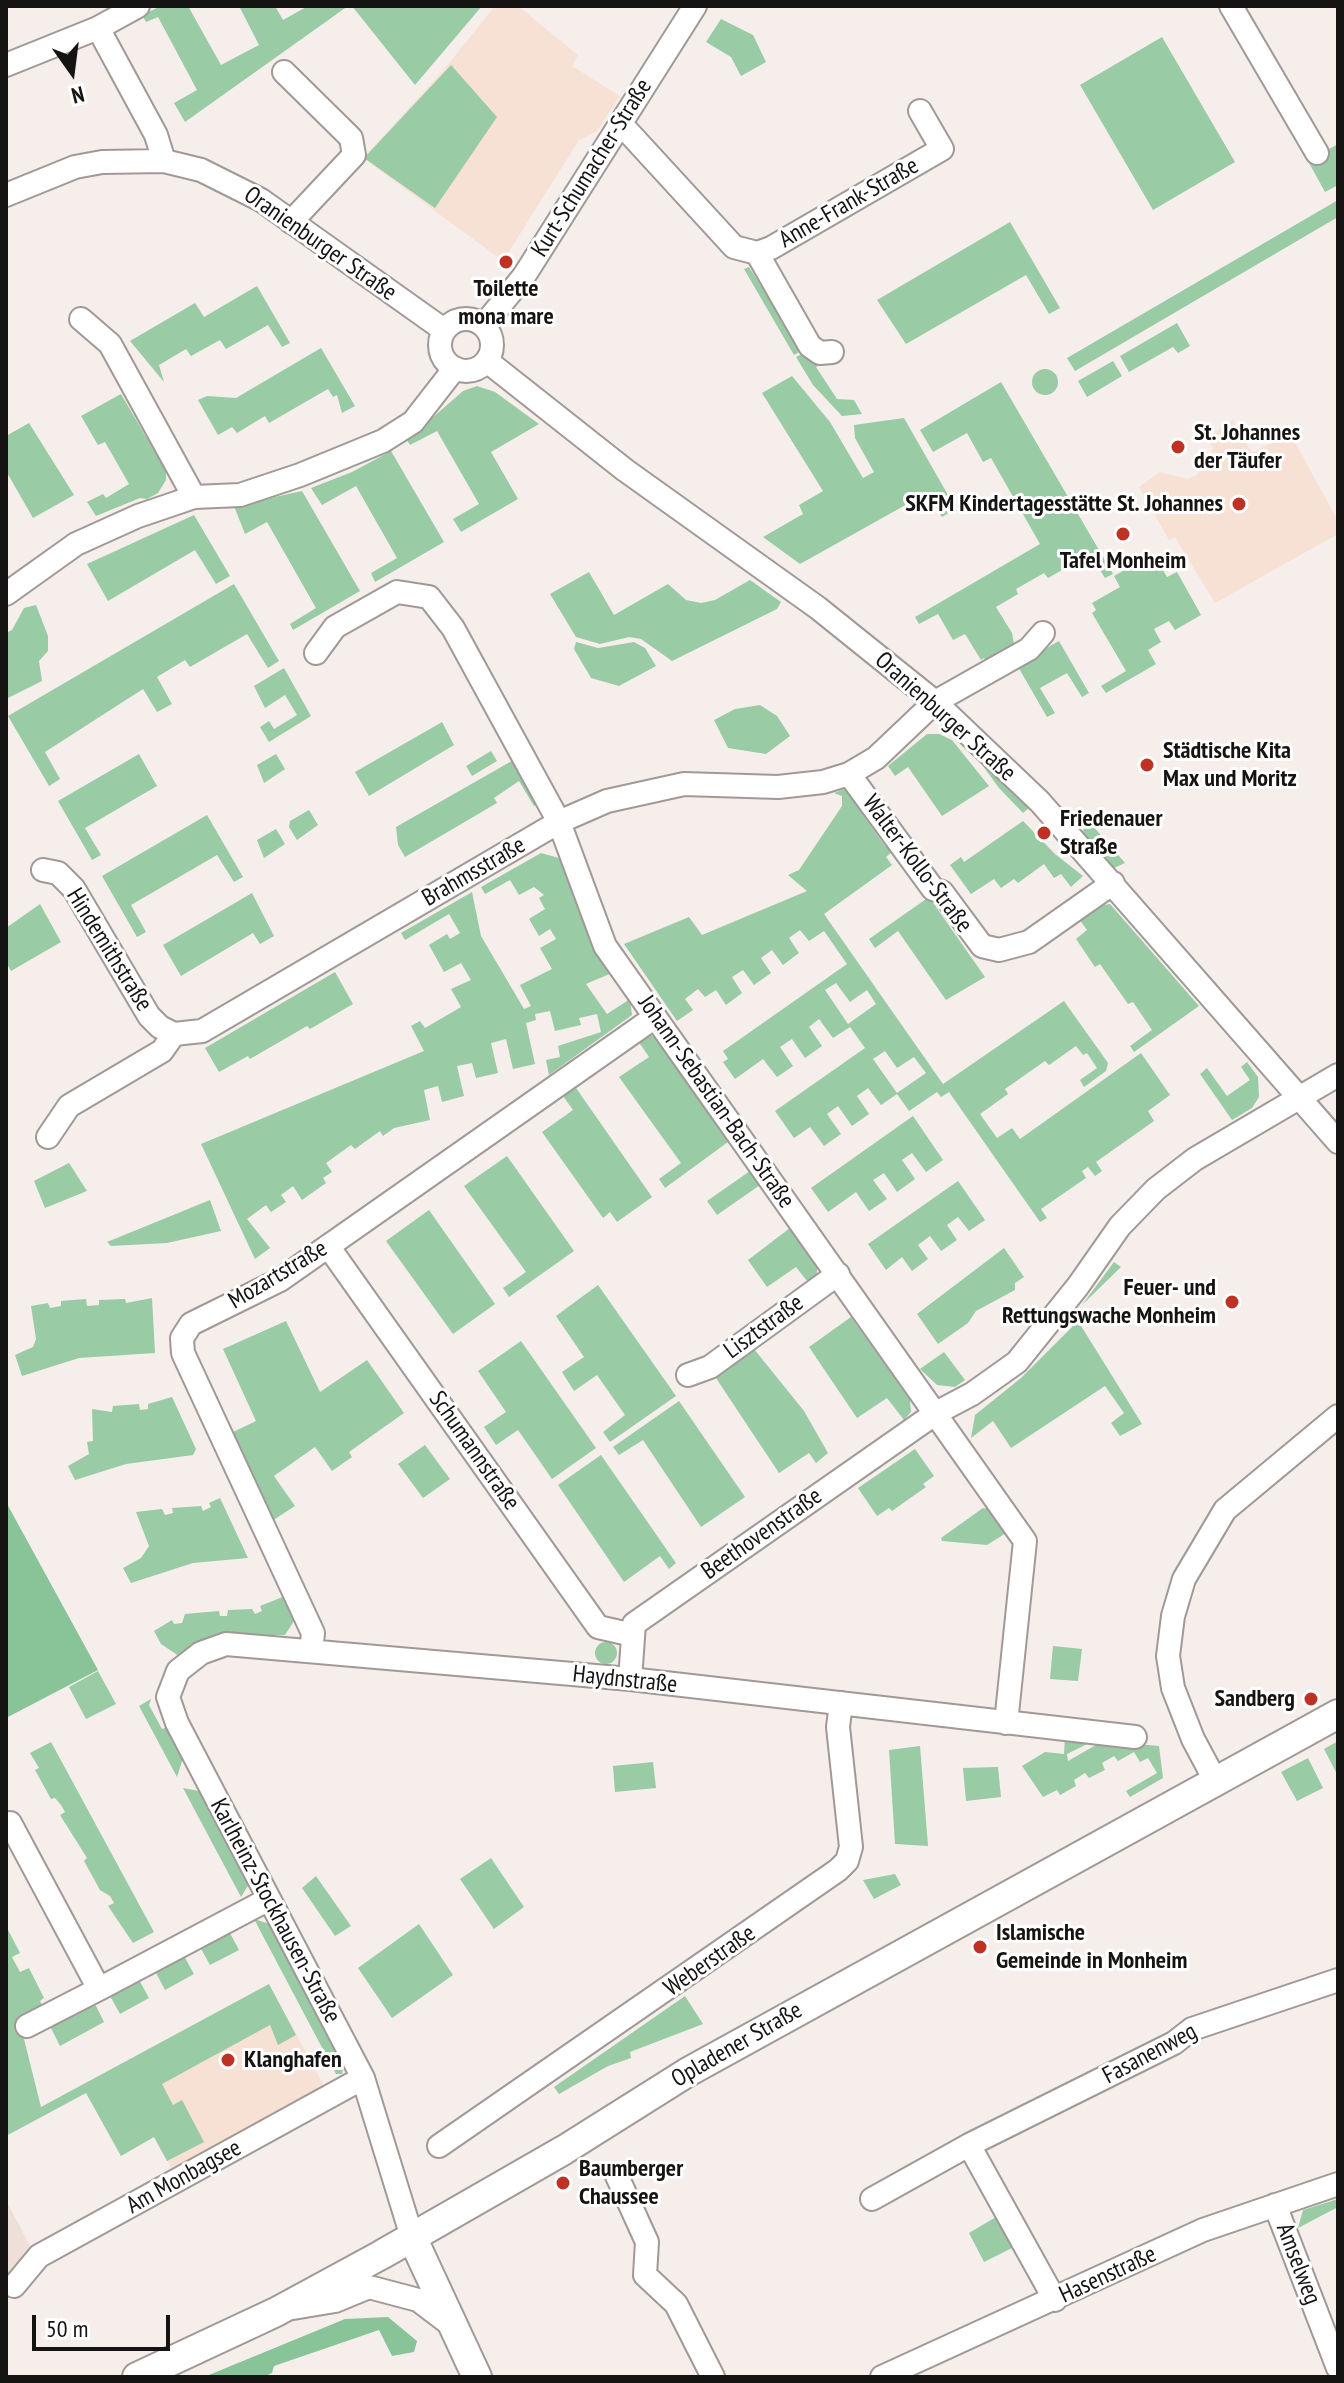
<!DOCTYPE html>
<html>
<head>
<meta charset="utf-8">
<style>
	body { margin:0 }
	#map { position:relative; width:1344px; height:2383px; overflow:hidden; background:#f5eeeb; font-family:"PT Sans Narrow",sans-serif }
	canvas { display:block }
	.frame { position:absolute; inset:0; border:8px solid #161413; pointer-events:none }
	.north { position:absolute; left:32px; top:32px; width:80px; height:80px; -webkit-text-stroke:6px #fff; paint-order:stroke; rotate:166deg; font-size:22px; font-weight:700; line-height:32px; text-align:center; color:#161413 }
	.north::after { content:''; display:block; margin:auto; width:28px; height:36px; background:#161413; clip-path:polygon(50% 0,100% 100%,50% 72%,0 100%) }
	.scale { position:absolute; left:32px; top:2315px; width:138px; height:36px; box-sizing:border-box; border:4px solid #161413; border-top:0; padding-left:10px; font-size:24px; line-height:28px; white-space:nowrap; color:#161413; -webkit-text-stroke:6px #fff; paint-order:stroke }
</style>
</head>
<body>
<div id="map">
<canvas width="1344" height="2383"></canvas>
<div class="frame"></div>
<div class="north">N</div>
<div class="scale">50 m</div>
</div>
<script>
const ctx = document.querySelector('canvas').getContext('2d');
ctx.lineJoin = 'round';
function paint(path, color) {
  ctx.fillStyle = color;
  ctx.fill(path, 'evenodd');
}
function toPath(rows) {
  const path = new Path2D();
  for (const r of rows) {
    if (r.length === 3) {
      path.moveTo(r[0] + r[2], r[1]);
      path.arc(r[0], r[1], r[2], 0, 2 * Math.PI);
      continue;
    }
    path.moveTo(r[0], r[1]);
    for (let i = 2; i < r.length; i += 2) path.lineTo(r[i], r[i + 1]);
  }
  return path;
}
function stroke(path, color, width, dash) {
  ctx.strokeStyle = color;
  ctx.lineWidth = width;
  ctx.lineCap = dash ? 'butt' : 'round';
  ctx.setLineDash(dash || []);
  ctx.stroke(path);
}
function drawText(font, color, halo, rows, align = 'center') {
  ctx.font = font + ' "PT Sans Narrow",sans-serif';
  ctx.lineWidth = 6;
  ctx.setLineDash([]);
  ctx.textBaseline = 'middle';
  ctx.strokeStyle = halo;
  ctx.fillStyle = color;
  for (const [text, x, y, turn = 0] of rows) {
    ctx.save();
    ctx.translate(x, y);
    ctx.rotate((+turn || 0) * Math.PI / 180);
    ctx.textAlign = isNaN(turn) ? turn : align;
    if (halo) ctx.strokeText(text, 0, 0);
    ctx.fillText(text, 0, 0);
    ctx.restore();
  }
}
const built = toPath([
	[6,2200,30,2246,6,2290]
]);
const education = toPath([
	[495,6,518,6,578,55,572,66,620,96,597,131,579,140,503,261,363,158,441,73],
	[1233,420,1252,453,1290,433,1338,521,1338,534,1215,603,1175,537,1169,540,1139,487,1160,472,1188,479,1198,474,1200,467,1209,461,1213,447,1207,438],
	[273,1991,324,2086,172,2169,154,2137,121,2156,86,2093]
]);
const green = toPath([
	[161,6,188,6,221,65,259,45,239,6,275,6,283,20,308,6,348,6,185,122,174,103,197,90,158,17,146,22,142,15],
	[352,6,482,6,415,85],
	[721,19,753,35,766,62,741,76,731,57,706,42],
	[1162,37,1235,162,1153,210,1080,85],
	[451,65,497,117,435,208,364,158],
	[1338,144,1338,185,1325,192,1308,161],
	[1338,200,1338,217,1075,371,1067,358],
	[1010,222,1060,308,1049,314,1026,275,906,344,877,300],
	[749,267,775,308,786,318,781,321,801,351,794,355,744,269],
	[257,286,290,343,282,347,268,325,226,349,220,340,191,356,186,349,159,365,164,382,130,341,195,303,204,317],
	[1177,323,1190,346,1178,353,1173,347,1129,372,1120,356],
	[321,348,355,406,342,413,337,395,333,397,328,389,269,423,265,416,237,433,232,427,218,435,198,400,207,396,236,398],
	[804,353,827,360,816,367,837,399,854,400,862,414,842,416,813,385,796,357],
	[1113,361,1122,376,1087,397,1078,381],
	[1045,382,13],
	[792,376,830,422,863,478,874,472,855,438,854,425,904,418,956,509,942,517,927,493,800,564,763,537,803,514,799,505,823,491,762,393],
	[1001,382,1113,574,1105,578,1090,554,1048,578,1044,573,1016,589,1018,594,996,607,1012,633,1015,650,989,665,984,658,981,660,965,634,953,640,938,614,919,624,915,617,1040,544,991,458,983,462,967,433,933,452,920,430],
	[477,386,495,392,539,424,491,452,518,499,461,532,453,519,479,504,437,431,410,445,407,440,463,391],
	[121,394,166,471,166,480,158,493,147,499,140,498,96,516,87,502,103,494,106,498,129,484,105,442,98,445,81,416],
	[29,423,74,495,33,518,6,471,6,436],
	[391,451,444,542,375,582,371,573,397,558,356,486,322,505,311,488,352,472],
	[302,491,360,591,293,630,290,624,316,608,267,522,245,534,234,506],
	[194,515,230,576,216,584,195,550,108,601,87,564],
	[1153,554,1167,577,1177,572,1201,615,1175,630,1169,621,1154,629,1161,642,1148,650,1156,664,1106,693,1101,686,1126,671,1092,613,1096,610,1092,603,1120,587,1114,576],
	[589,572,614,615,668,584,686,600,701,603,715,600,750,580,781,602,777,609,672,661,641,639,629,637,600,644,576,637,550,594],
	[234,584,279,661,268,668,247,634,190,667,185,660,157,677,172,704,157,712,143,689,45,752,60,779,49,786,8,716],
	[36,605,48,636,48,651,39,661,42,681,6,699,6,633,12,630,24,608],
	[1059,641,1089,693,1082,697,1067,673,1040,688,1055,713,1047,717,1017,665],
	[576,642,598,648,634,642,645,648,656,666,619,686,591,678,574,649],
	[284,668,311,716,269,742,260,727,269,721,274,729,297,715,285,695,265,708,254,686],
	[760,705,777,716,790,736,766,754,728,748,714,720,735,709],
	[442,722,454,745,369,796,355,772],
	[927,734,939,734,952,740,989,786,942,816,908,767,895,776,888,766],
	[491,751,497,761,472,776,466,766],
	[972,751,1030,807,1023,813,999,788],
	[139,754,157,786,85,828,101,855,92,860,58,801],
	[276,754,285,769,264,783,257,765],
	[517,758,539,803,534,806,519,781,494,798,497,803,405,857,398,845,396,827],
	[848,788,859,796,856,805,885,846,896,849,906,863,902,866,892,852,886,857,892,865,824,914,943,1084,1064,1001,1108,1063,1106,1071,1084,1087,1080,1080,1097,1068,1087,1053,1083,1055,1076,1046,1049,1065,1045,1061,1005,1089,1008,1094,980,1114,997,1138,1012,1128,1020,1139,1141,1053,1170,1095,1148,1111,1154,1121,1096,1162,1102,1171,1095,1176,1088,1167,1082,1171,1086,1178,1041,1209,1047,1218,1040,1222,949,1092,941,1097,937,1092,909,1111,897,1094,881,1105,868,1088,857,1096,869,1114,852,1126,838,1106,827,1114,841,1134,824,1146,810,1127,794,1138,775,1111,865,1048,850,1027,833,1038,819,1019,809,1027,822,1046,805,1058,792,1039,780,1047,793,1066,777,1077,763,1059,735,1079,723,1062,728,1059,723,1051,847,964,824,931,809,941,800,930,789,938,799,953,783,965,772,950,761,958,771,973,754,985,743,970,732,977,742,993,726,1005,716,990,705,997,698,989,685,999,693,1010,677,1021,624,944,689,917,702,935,807,891,788,875,799,870,842,806,842,796,834,793],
	[836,983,850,1002,867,990,876,1004,848,1024,825,990],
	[885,1051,897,1068,914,1057,926,1073,897,1093,873,1059],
	[309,810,318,825,297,840,289,827,290,821],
	[207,815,243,877,234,882,217,855,131,905,146,932,137,937,102,876],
	[1023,821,1055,854,1083,876,1071,887,1061,874,1054,878,1044,864,1018,883,1014,879,1001,888,994,879,971,894,950,865,961,857,964,862],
	[1090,823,1108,843,1125,863,1114,868,1081,832],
	[276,829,285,844,264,858,257,840],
	[541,853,559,858,588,933,612,973,586,984,607,1014,630,999,632,1015,549,1075,546,1060,560,1057,558,1046,601,1032,597,1014,579,1018,581,1025,555,1031,550,1011,535,1014,536,1020,526,1023,535,1064,513,1069,506,1039,491,1043,498,1073,476,1078,472,1063,457,1066,464,1096,442,1102,438,1086,424,1090,430,1120,394,1128,383,1136,380,1131,355,1149,351,1145,326,1163,332,1172,323,1178,326,1183,302,1200,293,1186,281,1195,286,1202,271,1212,266,1205,247,1219,270,1248,255,1259,201,1144,424,1051,411,1026,420,1021,425,1028,461,1007,451,989,471,980,461,963,444,972,429,945,447,934,450,939,460,933,449,914,405,940,401,933,472,892,481,936,524,1009,531,1006,520,985,552,969,540,948,556,939,550,929,539,936,529,919,545,909,539,898,544,895,534,887,519,895,510,880,485,894,481,887],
	[252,893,274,936,260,944,253,933,181,976,163,945],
	[929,897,985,977,946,1000,898,931,875,948,869,939],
	[40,904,61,942,11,971,6,962,6,928],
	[1110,904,1199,1006,1134,1052,1130,1046,1152,1030,1133,1002,1128,1004,1100,964,1095,967,1076,939,1087,930,1079,919,1099,906],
	[335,972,353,1004,310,1029,307,1026,250,1059,248,1056,219,1072,205,1048],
	[648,1034,658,1039,728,1142,665,1188,659,1179,681,1163,619,1077,649,1057,636,1038],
	[1247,1062,1258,1077,1259,1097,1252,1108,1232,1120,1200,1074,1207,1068,1227,1096,1250,1080,1241,1067],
	[576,1088,652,1197,617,1222,610,1212,603,1218,542,1132,573,1110,563,1096],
	[913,1116,943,1160,926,1172,912,1153,902,1160,915,1179,897,1192,884,1173,873,1180,887,1199,869,1211,856,1192,828,1212,811,1188],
	[507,1156,574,1251,509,1297,503,1288,526,1272,464,1186],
	[69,1163,87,1191,45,1208,34,1181],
	[750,1171,760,1185,717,1215,707,1201],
	[958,1181,985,1220,969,1231,958,1217,947,1225,957,1240,941,1251,930,1236,918,1245,928,1259,912,1271,902,1257,886,1270,868,1244],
	[210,1200,221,1231,167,1243,111,1246,107,1242],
	[429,1210,495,1304,453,1334,386,1241],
	[790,1228,817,1265,817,1280,811,1286,796,1267,767,1287,748,1260],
	[1004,1248,1024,1277,1015,1283,1015,1290,976,1311,968,1323,938,1344,917,1314],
	[1114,1262,1121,1267,1082,1305],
	[598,1285,676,1396,610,1442,603,1432,625,1415,597,1375,574,1391,562,1372,584,1357,556,1316],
	[152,1298,155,1353,79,1358,22,1376,15,1355,33,1347,36,1339,31,1306,48,1303,50,1308,61,1306,61,1301,86,1299,87,1306,99,1305,99,1300,125,1299,126,1303],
	[851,1317,910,1400,911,1412,904,1420,887,1398,857,1418,809,1347],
	[286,1321,320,1392,367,1360,404,1413,349,1452,352,1457,332,1471,315,1447,274,1476,295,1506,272,1521,229,1434,256,1421,223,1349],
	[1078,1321,1142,1424,1120,1436,1111,1423,1124,1413,1105,1386,1011,1448,993,1421,971,1438,975,1415,1021,1378],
	[521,1341,596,1448,552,1479,518,1430,496,1445,484,1427,506,1412,478,1371],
	[754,1349,804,1411,828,1453,816,1463,809,1453,779,1473,714,1375],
	[944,1352,965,1380,955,1387,937,1385,920,1369],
	[172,1397,196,1449,193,1455,126,1464,75,1480,68,1466,89,1454,87,1442,93,1441,92,1409,112,1412,113,1406,139,1404,140,1410,148,1409,148,1404],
	[679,1401,745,1497,701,1527,643,1440,619,1455,613,1447],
	[425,1445,450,1479,423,1498,398,1464],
	[915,1449,934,1476,923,1484,926,1487,892,1511,889,1508,877,1516,858,1488],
	[601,1455,676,1563,669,1569,660,1556,624,1582,558,1485],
	[220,1498,248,1558,193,1563,131,1583,123,1568,141,1558,149,1546,136,1512,162,1509,165,1515,173,1513,172,1508,201,1506,203,1511,211,1507,209,1503],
	[983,1508,989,1509,1006,1533,987,1545,942,1541,941,1538],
	[285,1596,294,1621,285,1635,214,1636,179,1656,161,1644,154,1631,172,1620,174,1624,182,1623,185,1614,219,1611,220,1616,227,1616,228,1610,252,1609,255,1614,262,1611,260,1606],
	[606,1653,11],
	[1053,1646,1082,1649,1078,1681,1050,1679],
	[98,1671,116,1704,86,1719,69,1687],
	[151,1699,149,1705,162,1729,168,1727,183,1758,177,1777,139,1706],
	[1065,1737,1093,1741,1067,1754,1068,1761,1103,1741,1159,1746,1163,1778,1130,1797,1126,1791,1157,1773,1148,1758,1140,1762,1134,1752,1118,1761,1114,1756,1102,1763,1105,1770,1089,1778,1085,1773,1074,1780,1076,1786,1060,1795,1057,1790,1043,1797,1022,1766,1045,1752,1064,1754],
	[1338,1741,1338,1776,1324,1749],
	[51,1742,154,1932,133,1943,108,1906,114,1903,110,1896,100,1890,84,1861,87,1858,60,1815,65,1812,61,1805,55,1798,51,1799,35,1770,39,1768,30,1753],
	[920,1746,928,1846,895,1844,889,1750],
	[1308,1758,1323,1788,1297,1801,1281,1772],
	[653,1762,656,1788,615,1792,613,1766],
	[998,1767,1001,1797,966,1801,963,1768],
	[183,1788,199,1791,205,1797,248,1875,249,1884,241,1897],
	[491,1858,524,1907,494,1929,460,1879],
	[895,1874,901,1885,874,1899,863,1880],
	[316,1876,351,1926,335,1936,302,1888],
	[254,1919,276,1926,345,2061,342,2074,336,2074],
	[419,1924,453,1975,392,2018,358,1968],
	[6,1926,20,1953,12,1957,20,1972,29,1968,44,1998,40,2001,45,2010,20,2023,41,2107,269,1984,296,2035,278,2045,270,2025,162,2084,173,2105,182,2100,204,2142,167,2161,154,2137,121,2156,86,2093,6,2136],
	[228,1929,239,1950,210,1965,199,1945],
	[183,1954,194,1974,165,1990,154,1969],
	[138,1978,149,1998,120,2014,109,1994],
	[685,1996,703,2024,630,2052,631,2058,608,2066,559,2094,554,2087],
	[94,2002,104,2022,60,2046,50,2026],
	[1338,2199,1338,2207,1298,2228,1303,2210],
	[996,2217,1012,2248,984,2262,969,2233]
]);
const forest = toPath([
	[6,1502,98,1670,6,1718],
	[388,2317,417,2341,414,2352,392,2356,379,2330,274,2366,272,2373,263,2377,204,2377,345,2319]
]);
const minor = toPath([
	[1231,6,1317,153],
	[98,28,156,135,164,161],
	[6,65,98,28,138,6],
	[284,72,351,138,354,155,291,222],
	[621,124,734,247,757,253,771,248,942,149,920,111],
	[6,195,75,167,102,162,164,161,201,170,261,200,444,330],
	[757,253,810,346,820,353,832,352],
	[466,345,26],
	[81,319,110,344,194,497],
	[484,325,524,276,695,6],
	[487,361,625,470,818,608,935,702,1040,802,1338,1142],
	[6,594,76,544,138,516,194,497,240,495,300,475,383,441,413,422,455,368],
	[316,653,335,627,397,592,429,597,453,628,559,822,605,946,1025,1541,1006,1723],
	[849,774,933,889,942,892,982,946,999,950,1029,942,1113,883],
	[43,870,58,873,74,889,149,1016,160,1027,174,1034,202,1031,559,822,607,801,684,784,778,787,823,782,849,774,876,758,935,702,1029,649,1043,633],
	[48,1137,69,1106,162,1051,174,1034],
	[328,1246,598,1627,633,1635],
	[688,1375,710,1367,838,1274],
	[311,1651,313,1633,183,1353,182,1338,191,1324,280,1280,655,1017],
	[630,1679,634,1624,936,1413,972,1394,1017,1362,1078,1286,1120,1226,1156,1189,1195,1159,1338,1075],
	[1216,1782,1193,1739,1173,1688,1168,1656,1173,1616,1184,1579,1225,1510,1338,1416],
	[10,1823,99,1989,269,1899],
	[27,2026,99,1989],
	[969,2145,1055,2300],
	[439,2146,838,1870,847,1861,851,1847,838,1727,841,1703],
	[617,2176,647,2242,645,2275,676,2304,713,2377],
	[872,2199,969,2145,1174,2043,1192,2029,1338,1980],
	[1275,2205,1338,2368],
	[412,2237,363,2078,177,1723,168,1697,178,1671,201,1653,226,1644,630,1679,1135,1737],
	[14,2286,39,2256,363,2078],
	[293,2308,335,2301,369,2287,418,2300,451,2325],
	[882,2377,1203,2230,1338,2184]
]);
const tertiary = toPath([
	[412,2237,477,2377],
	[137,2377,276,2312,381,2255,564,2150,688,2072,1338,1714]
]);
const markers = [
	[506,262,8,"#be3123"],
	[1178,447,8,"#be3123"],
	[1239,504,8,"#be3123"],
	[1123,534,8,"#be3123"],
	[1147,765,8,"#be3123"],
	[1044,833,8,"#be3123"],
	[1232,1302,8,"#be3123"],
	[1311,1699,8,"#be3123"],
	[980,1947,8,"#be3123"],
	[228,2060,8,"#be3123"],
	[563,2183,8,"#be3123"]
];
const streetNames = [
	["Kurt-Schumacher-Straße",592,168,-58],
	["Anne-Frank-Straße",849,203,-30],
	["Oranienburger Straße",320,244,35],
	["Oranienburger Straße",945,717,42],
	["Walter-Kollo-Straße",917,864,53],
	["Brahmsstraße",474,872,-30],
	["Hindemithstraße",109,950,58],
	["Johann-Sebastian-Bach-Straße",716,1102,55],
	["Mozartstraße",278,1275,-31],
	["Lisztstraße",764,1327,-36],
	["Schumannstraße",474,1451,55],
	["Beethovenstraße",762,1534,-35],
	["Haydnstraße",625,1680,6],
	["Karlheinz-Stockhausen-Straße",275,1911,62],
	["Weberstraße",710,1961,-35],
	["Opladener Straße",737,2045,-30],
	["Fasanenweg",1150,2054,-28],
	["Am Monbagsee",184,2177,-29],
	["Amselweg",1298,2264,69],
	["Hasenstraße",1108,2275,-25]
];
const poiNames = [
	["Toilette",506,289,"center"],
	["mona mare",506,317,"center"],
	["St. Johannes",1194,433],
	["der Täufer",1194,461],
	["SKFM Kindertagesstätte St. Johannes",1223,504,"right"],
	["Tafel Monheim",1123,561,"center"],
	["Städtische Kita",1163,751],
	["Max und Moritz",1163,779],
	["Friedenauer",1060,819],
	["Straße",1060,847],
	["Feuer- und",1216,1288,"right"],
	["Rettungswache Monheim",1216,1316,"right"],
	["Sandberg",1295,1699,"right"],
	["Islamische",996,1933],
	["Gemeinde in Monheim",996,1961],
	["Klanghafen",244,2060],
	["Baumberger",579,2169],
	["Chaussee",579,2197]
];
paint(built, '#eee0d8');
paint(education, '#f7e1d4');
paint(green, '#99cba5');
paint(forest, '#89c498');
stroke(minor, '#a09996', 26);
stroke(tertiary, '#a09996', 32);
stroke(minor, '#fff', 22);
stroke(tertiary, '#fff', 28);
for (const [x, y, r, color] of markers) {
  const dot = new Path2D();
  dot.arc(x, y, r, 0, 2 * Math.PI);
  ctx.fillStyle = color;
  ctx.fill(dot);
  stroke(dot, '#fff', 3);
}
drawText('24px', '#161413', '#fff', streetNames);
drawText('bold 24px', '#161413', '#fff', poiNames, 'left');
</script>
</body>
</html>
